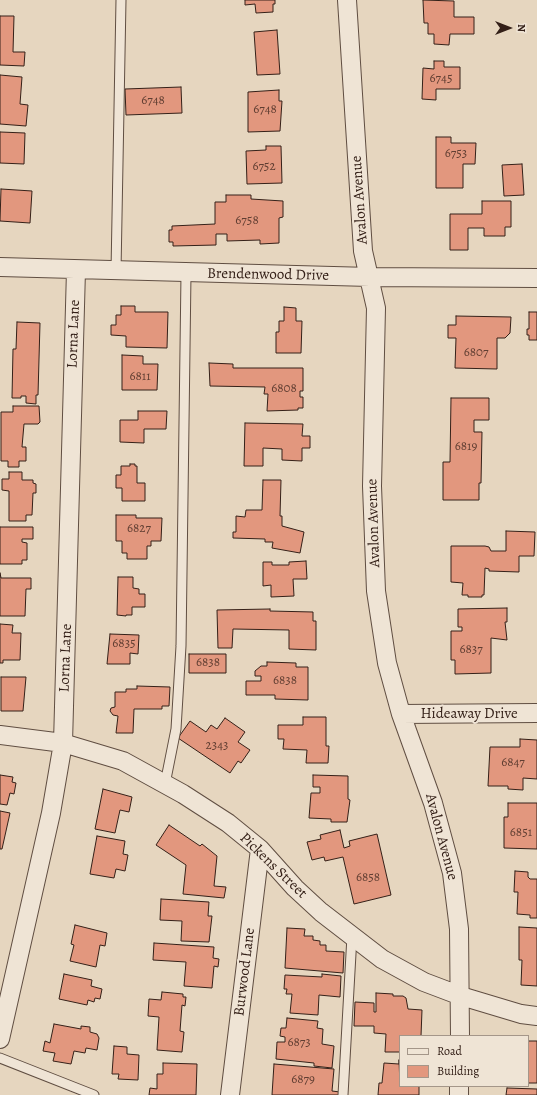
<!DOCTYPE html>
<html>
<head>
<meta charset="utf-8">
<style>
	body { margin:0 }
	#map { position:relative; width:537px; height:1095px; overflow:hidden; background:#e6d6bf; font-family:Alegreya,serif }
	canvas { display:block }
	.legend { position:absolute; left:399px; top:1035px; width:130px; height:52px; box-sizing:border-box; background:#efe4d5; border:1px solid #a49689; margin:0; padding:5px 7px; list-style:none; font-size:12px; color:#342018 }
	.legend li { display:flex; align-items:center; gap:8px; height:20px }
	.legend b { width:20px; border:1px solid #a49689 }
	.north { position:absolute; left:489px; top:8px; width:40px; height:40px; -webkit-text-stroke:3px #efe4d5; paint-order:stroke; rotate:90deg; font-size:11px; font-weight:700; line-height:16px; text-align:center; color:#342018 }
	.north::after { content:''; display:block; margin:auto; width:14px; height:18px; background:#342018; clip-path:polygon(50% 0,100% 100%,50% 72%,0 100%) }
</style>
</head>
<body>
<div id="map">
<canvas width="537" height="1095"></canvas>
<ul class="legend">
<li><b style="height:5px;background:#efe4d5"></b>Road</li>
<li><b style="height:11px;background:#e2977e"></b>Building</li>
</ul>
<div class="north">N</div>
</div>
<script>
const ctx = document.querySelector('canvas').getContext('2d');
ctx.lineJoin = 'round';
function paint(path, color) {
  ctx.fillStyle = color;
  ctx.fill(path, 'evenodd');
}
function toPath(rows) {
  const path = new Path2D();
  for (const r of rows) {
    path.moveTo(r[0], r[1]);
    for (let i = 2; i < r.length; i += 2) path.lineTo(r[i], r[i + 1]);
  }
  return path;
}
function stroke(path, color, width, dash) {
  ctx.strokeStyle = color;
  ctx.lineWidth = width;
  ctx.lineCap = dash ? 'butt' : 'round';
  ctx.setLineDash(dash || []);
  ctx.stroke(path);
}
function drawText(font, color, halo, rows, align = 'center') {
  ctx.font = font + ' Alegreya,serif';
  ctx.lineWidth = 4;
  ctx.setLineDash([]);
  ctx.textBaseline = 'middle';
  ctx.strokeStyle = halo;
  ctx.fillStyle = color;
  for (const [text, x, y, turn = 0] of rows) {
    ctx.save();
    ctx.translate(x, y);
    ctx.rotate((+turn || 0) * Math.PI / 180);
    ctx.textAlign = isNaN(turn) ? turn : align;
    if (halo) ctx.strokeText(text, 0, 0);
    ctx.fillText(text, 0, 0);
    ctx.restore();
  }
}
const building = toPath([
	[245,0,275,0,275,4,273,4,273,12,256,13,255,4,245,5,245,0],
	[423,0,454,1,454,17,474,17,474,34,450,34,449,45,434,44,434,34,428,34,428,23,424,23,423,0],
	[0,16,14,16,13,52,25,52,24,66,0,65,0,16],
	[277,30,280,74,257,75,254,32,277,30],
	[434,61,444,61,444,67,460,67,460,89,436,89,436,100,422,99,423,68,434,69,434,61],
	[0,75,22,77,20,104,28,105,26,126,0,124,0,75],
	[181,87,182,113,126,115,125,89,181,87],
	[279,90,279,101,282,101,280,131,248,132,248,92,279,90],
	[0,132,25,133,24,164,0,163,0,132],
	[436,137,451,137,451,143,476,143,475,164,463,164,463,188,436,188,436,137],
	[266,146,281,146,282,183,247,184,246,151,266,150,266,146],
	[522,164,524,195,504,196,502,165,522,164],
	[1,189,32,191,30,223,0,221,1,189],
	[226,195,251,195,251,199,283,201,283,217,279,218,279,243,260,244,260,240,227,241,227,234,216,234,216,245,173,246,173,242,169,242,169,230,172,230,172,226,215,224,215,202,226,202,226,195],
	[482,201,511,201,511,227,505,227,505,236,484,236,484,228,468,228,468,250,450,250,450,214,482,214,482,201],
	[121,306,135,306,135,312,168,312,167,348,126,347,126,336,111,335,111,325,116,325,116,315,121,315,121,306],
	[284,307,296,308,296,321,302,321,301,353,276,353,276,332,279,332,279,321,284,321,284,307],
	[529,312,537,312,537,340,529,340,529,335,527,335,527,329,529,329,529,312],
	[456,316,511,317,510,333,505,338,497,338,497,369,455,368,456,338,448,338,448,325,456,325,456,316],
	[17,322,40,323,38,395,36,395,36,404,26,403,26,396,21,396,21,398,12,398,13,349,16,349,17,322],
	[122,355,143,356,143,364,158,364,157,390,122,390,122,355],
	[209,363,233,364,233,368,303,368,303,391,300,391,300,397,303,397,303,408,298,408,298,410,267,411,268,394,264,394,265,387,210,386,209,363],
	[451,398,489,398,489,420,474,420,474,432,482,432,481,483,479,483,479,500,443,500,443,462,450,462,451,398],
	[13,406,39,406,40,422,38,424,24,424,22,447,26,447,26,461,19,461,19,467,8,467,8,461,1,461,1,412,13,412,13,406],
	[138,411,167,411,166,429,144,429,144,443,120,442,120,420,138,420,138,411],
	[245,423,303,424,302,436,310,436,310,448,302,448,302,461,282,460,282,449,263,448,263,466,244,466,245,423],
	[130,464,135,464,135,466,137,466,137,483,145,483,145,501,122,501,122,488,116,488,116,475,121,475,121,466,130,466,130,464],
	[9,472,22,472,22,480,33,480,33,483,36,484,36,493,33,493,32,515,26,515,26,521,9,521,9,491,2,490,2,479,9,479,9,472],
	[263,480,281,480,280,516,282,516,282,526,304,532,300,553,272,548,273,542,265,542,265,539,233,538,233,532,236,532,236,516,245,517,246,510,262,510,263,480],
	[116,515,136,515,136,518,162,518,161,541,151,541,151,546,147,546,147,559,127,559,127,553,122,553,122,541,116,541,116,515],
	[0,527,33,527,33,539,22,539,22,542,27,543,27,560,22,560,22,564,0,564,0,527],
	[506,531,535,532,534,556,519,556,519,572,489,571,489,569,485,568,484,595,482,595,482,597,468,597,468,595,462,595,463,583,451,582,451,546,485,546,489,547,491,551,506,551,506,531],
	[306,561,307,579,293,579,294,596,271,597,271,585,263,586,263,562,272,562,272,565,289,565,289,562,306,561],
	[0,573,1,578,31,578,31,589,26,589,25,616,0,616,0,573],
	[118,577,133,577,133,588,139,589,139,594,145,594,145,607,132,607,132,615,126,615,126,616,117,615,118,577],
	[507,608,507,622,505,622,507,640,491,638,491,673,455,674,455,660,451,660,451,631,462,631,462,627,458,627,458,609,507,608],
	[270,609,270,611,313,612,313,621,316,621,316,650,289,649,289,630,233,629,232,648,218,648,217,610,270,609],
	[0,624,13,625,12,633,21,633,20,660,3,660,3,663,0,663,0,624],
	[110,634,139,635,138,654,130,653,130,664,107,664,110,634],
	[189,654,226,654,226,673,189,673,189,654],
	[267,662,296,663,296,667,308,667,308,700,275,699,275,695,246,695,246,681,261,681,261,676,255,676,255,671,261,666,267,666,267,662],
	[1,677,26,677,23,711,1,711,1,677],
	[137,686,170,687,169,706,162,706,162,709,134,709,133,733,116,733,118,716,113,715,110,711,111,708,115,707,115,692,126,692,126,689,137,689,137,686],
	[303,717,326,717,326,746,329,746,328,763,306,763,307,750,283,749,284,739,278,739,278,725,303,725,303,717],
	[225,718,245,732,238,742,250,750,241,763,238,761,230,773,178,738,190,721,206,732,211,725,217,729,225,718],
	[520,739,537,740,537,779,523,778,523,790,508,789,508,786,488,786,490,747,520,747,520,739],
	[0,775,13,777,12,782,16,783,14,794,10,793,7,805,0,804,0,775],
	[313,775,348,776,348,799,350,800,347,822,331,822,331,819,309,818,311,793,320,793,320,787,313,787,313,775],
	[103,789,132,797,129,812,120,810,115,833,95,829,103,789],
	[508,803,537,803,537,849,504,848,504,817,508,817,508,803],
	[0,811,10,813,2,849,0,849,0,811],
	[169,825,200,846,202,844,217,856,214,886,226,887,224,898,183,894,186,865,156,845,169,825],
	[340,830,344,848,350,846,349,841,377,834,391,895,354,904,343,857,325,861,324,857,312,860,307,842,321,839,320,835,340,830],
	[97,836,125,841,123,854,128,855,125,871,116,869,114,878,90,874,97,836],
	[515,871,528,872,528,877,530,879,537,879,537,918,530,918,530,915,517,914,518,892,514,892,515,871],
	[161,899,209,902,208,916,212,916,209,942,181,941,182,921,160,920,161,899],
	[75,925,107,933,105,946,100,945,96,967,70,961,74,945,71,944,75,925],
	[519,927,537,928,537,986,521,985,522,960,519,960,519,927],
	[287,928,305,929,304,936,313,936,313,940,320,941,320,945,326,945,326,951,344,952,343,973,285,968,287,928],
	[154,943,214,947,213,958,219,959,218,967,214,966,212,988,184,986,186,962,153,960,154,943],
	[64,974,92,980,91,986,102,989,100,999,95,998,94,1002,88,1000,87,1005,59,999,64,974],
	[322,974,341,976,340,997,319,995,318,1015,290,1013,292,994,286,994,287,989,284,989,285,975,322,977,322,974],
	[162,992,183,994,183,997,186,997,185,1006,182,1005,180,1031,184,1032,182,1052,157,1050,159,1017,148,1016,149,999,161,1000,162,992],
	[376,993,393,994,393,996,403,996,406,998,408,1009,422,1010,421,1036,400,1036,400,1052,385,1052,386,1034,374,1033,374,1026,354,1026,355,1002,374,1003,374,1012,376,1012,376,993],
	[287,1018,318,1021,317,1028,323,1029,322,1044,334,1046,332,1068,314,1066,314,1063,276,1059,277,1042,285,1042,285,1037,280,1036,281,1028,286,1028,287,1018],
	[54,1024,81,1029,81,1026,90,1027,90,1032,97,1034,99,1038,97,1050,86,1048,85,1053,74,1051,71,1064,53,1061,55,1053,43,1051,45,1041,50,1043,54,1024],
	[528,1041,537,1041,537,1083,528,1083,528,1041],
	[114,1046,127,1047,127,1054,139,1055,138,1080,118,1079,119,1074,112,1074,114,1046],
	[399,1060,400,1086,419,1086,419,1095,378,1095,379,1083,382,1083,384,1063,399,1064,399,1060],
	[163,1063,197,1064,196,1095,149,1095,150,1088,157,1089,157,1074,163,1074,163,1063],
	[274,1064,334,1069,332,1091,340,1092,339,1095,272,1095,274,1064],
	[507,1088,537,1089,537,1095,506,1095,507,1088]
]);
const lane = toPath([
	[116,271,121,0],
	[165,784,176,729,181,646,186,274],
	[0,1058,94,1095],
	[343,1095,352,936]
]);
const street = toPath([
	[347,0,363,251,376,308,372,486,376,591,387,663,401,714,433,803,452,873,459,929,460,1036],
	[0,267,370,277,537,278],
	[401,714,537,713],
	[0,735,63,743,123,761,183,794,228,823,260,849,295,888,321,912,382,959,424,982,461,996,521,1014,537,1016],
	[0,1039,51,813,63,743,76,270],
	[230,1095,260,849],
	[459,1095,459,1086]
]);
const numberNames = [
	["6745",441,79],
	["6748",153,101],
	["6748",265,110],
	["6753",456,154],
	["6752",264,167],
	["6758",247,221],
	["6807",476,353],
	["6811",140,377],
	["6808",284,389],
	["6819",466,447],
	["6827",139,529],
	["6835",124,644],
	["6837",471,650],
	["6838",208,663],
	["6838",285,681],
	["2343",217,746],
	["6847",513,763],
	["6851",521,833],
	["6858",368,878],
	["6873",299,1043],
	["6879",303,1080]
];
const streetNames = [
	["Avalon Avenue",360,200,-94],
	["Brendenwood Drive",268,275,1],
	["Lorna Lane",74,334,-88],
	["Avalon Avenue",374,523,-92],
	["Lorna Lane",66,658,-88],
	["Hideaway Drive",469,714],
	["Avalon Avenue",441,837,75],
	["Pickens Street",273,866,44],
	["Burwood Lane",245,972,-83]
];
paint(building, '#e2977e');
stroke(building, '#342018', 1);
stroke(lane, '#604e42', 11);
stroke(street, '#604e42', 20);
stroke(lane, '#efe4d5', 9);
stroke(street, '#efe4d5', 18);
drawText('13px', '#603e32', null, numberNames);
drawText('15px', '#342018', '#efe4d5', streetNames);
</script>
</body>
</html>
